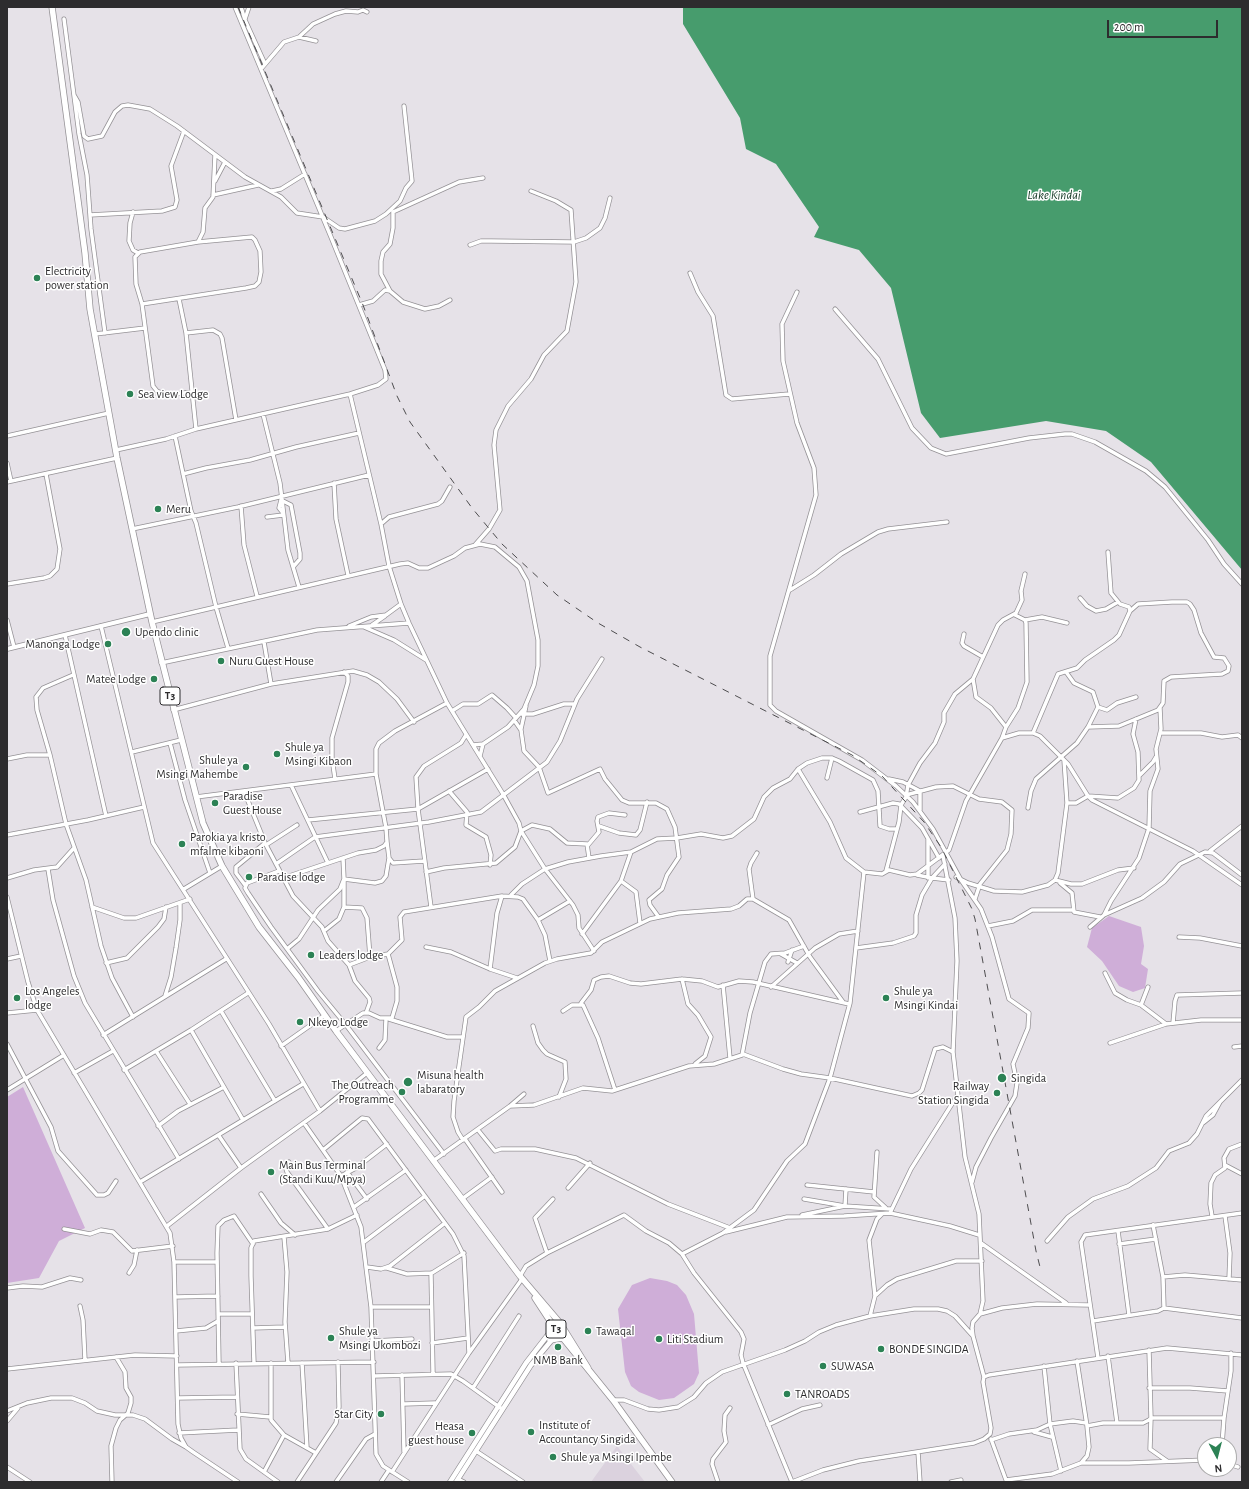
<!DOCTYPE html>
<html>
<head>
<meta charset="utf-8">
<style>
	body { margin:0 }
	#map { position:relative; width:1249px; height:1489px; overflow:hidden; background:#e6e2e8; font-family:"Alegreya Sans",sans-serif }
	canvas { display:block }
	.frame { position:absolute; inset:0; border:8px solid #2d2c2e; pointer-events:none }
	.north { position:absolute; left:1197px; top:1437px; width:40px; height:40px; box-sizing:border-box; background:#fff; border:1px solid #ababab; border-radius:50%; rotate:173deg; font-size:11px; font-weight:700; line-height:16px; text-align:center; color:#2d2c2e }
	.north::after { content:''; display:block; margin:auto; width:14px; height:18px; background:#2c8255; clip-path:polygon(50% 0,100% 100%,50% 72%,0 100%) }
	.scale { position:absolute; left:1107px; top:20px; width:111px; height:18px; box-sizing:border-box; border:2px solid #2d2c2e; border-top:0; padding-left:5px; font-size:12px; line-height:14px; white-space:nowrap; color:#2d2c2e; -webkit-text-stroke:3px #fff; paint-order:stroke }
</style>
</head>
<body>
<div id="map">
<canvas width="1249" height="1489"></canvas>
<div class="frame"></div>
<div class="north">N</div>
<div class="scale">200 m</div>
</div>
<script>
const ctx = document.querySelector('canvas').getContext('2d');
ctx.lineJoin = 'round';
function paint(path, color) {
  ctx.fillStyle = color;
  ctx.fill(path, 'evenodd');
}
function toPath(rows) {
  const path = new Path2D();
  for (const r of rows) {
    path.moveTo(r[0], r[1]);
    for (let i = 2; i < r.length; i += 2) path.lineTo(r[i], r[i + 1]);
  }
  return path;
}
function stroke(path, color, width, dash) {
  ctx.strokeStyle = color;
  ctx.lineWidth = width;
  ctx.lineCap = dash ? 'butt' : 'round';
  ctx.setLineDash(dash || []);
  ctx.stroke(path);
}
function drawText(font, color, halo, rows, align = 'center') {
  ctx.font = font + ' "Alegreya Sans",sans-serif';
  ctx.lineWidth = 3;
  ctx.setLineDash([]);
  ctx.textBaseline = 'middle';
  ctx.strokeStyle = halo;
  ctx.fillStyle = color;
  for (const [text, x, y, turn = 0] of rows) {
    ctx.save();
    ctx.translate(x, y);
    ctx.rotate((+turn || 0) * Math.PI / 180);
    ctx.textAlign = isNaN(turn) ? turn : align;
    if (halo) ctx.strokeText(text, 0, 0);
    ctx.fillText(text, 0, 0);
    ctx.restore();
  }
}
const built = toPath([
	[617,1446,645,1482,591,1482]
]);
const green = toPath([
	[1109,916,1141,927,1144,946,1141,964,1148,969,1145,988,1133,992,1119,986,1102,961,1087,947,1092,928],
	[23,1087,85,1228,59,1241,39,1278,7,1283,7,1097],
	[650,1278,667,1281,677,1285,686,1295,694,1314,699,1373,694,1384,674,1398,659,1400,639,1392,631,1386,625,1372,618,1309,632,1285]
]);
const water = toPath([
	[683,7,1242,7,1242,570,1151,462,1106,431,1046,421,940,438,921,413,891,288,859,250,814,237,819,227,776,164,746,149,740,118,683,24]
]);
const minor = toPath([
	[241,7,245,20,265,64],
	[64,19,79,134,87,175,91,229,105,333],
	[245,19,249,7],
	[299,37,313,24,335,14,346,11,358,12,363,10,367,12],
	[261,69,284,42,299,37,316,41],
	[74,95,78,102,84,136,88,139,102,136,115,112,122,106,128,105,150,109,177,126,245,177,281,197,297,213,323,217,339,228,345,229,375,221,386,214,400,201,406,188,412,181,404,106],
	[215,181,225,162],
	[272,191,281,189,305,174],
	[213,195,258,185],
	[133,212,130,223,129,241,133,250,138,253],
	[393,212,459,182,483,178],
	[90,215,162,211,175,207,177,200,171,166,184,131],
	[470,245,481,241,491,241,574,242,586,238,600,228,605,218,610,198],
	[690,273,698,292,713,316,726,395,732,399,789,394],
	[390,291,381,274,381,261,383,252,390,244,393,228,393,212],
	[797,292,782,324,783,361,797,423,814,468,816,495,770,656,770,705,776,711,862,760,896,786,913,802,933,829,961,880,981,909,992,937,1009,999,1029,1013,1028,1028,1013,1064,1017,1083,1015,1096,991,1138,976,1167,972,1182],
	[179,299,186,333,196,429],
	[142,304,246,288,255,286,259,282,261,272,260,251,255,240,252,237,198,242],
	[359,305,373,301,385,290,390,291,403,302,425,309,439,306,450,300],
	[835,309,878,359,912,428,931,448,946,454,1029,438,1065,434,1072,434,1095,442,1146,471,1165,487,1208,540,1224,564,1242,584],
	[186,333,213,330,220,334,222,338,236,420],
	[95,334,145,328],
	[192,392,166,395,157,391,153,386,142,304,136,284,135,257,140,252,198,242,203,232,205,208,213,197,215,155],
	[350,394,381,524,389,566,401,604,409,623,447,703,503,794,519,823,521,831,545,869,573,905,578,915,579,928,594,951],
	[263,414,280,483,288,550,299,587],
	[7,436,109,413],
	[175,436,191,511,196,523,216,607,228,648],
	[116,450,166,439,196,429,350,394,378,385,386,379,385,370,331,237,235,7],
	[7,463,11,481],
	[183,474,206,468,250,460,296,447,359,433],
	[7,482,117,458],
	[334,483,336,519,348,575],
	[241,506,244,545,257,596],
	[283,513,279,508,281,500,291,505,300,553,300,559,293,567],
	[267,517,283,515],
	[381,524,389,517,438,504,442,501,450,487],
	[132,529,238,507,369,475],
	[475,545,489,529,500,510,494,445,496,430,508,406,531,379,544,355,567,331,576,282,571,210,556,201,531,191],
	[1108,552,1111,593,1120,604,1129,607,1130,611],
	[7,584,44,578,50,576,57,569,60,549,46,474],
	[790,590,814,575,841,554,878,532,888,529,947,522],
	[1080,598,1087,606,1096,611,1106,609,1118,602],
	[7,620,14,647],
	[1025,620,1042,617,1067,623],
	[152,622,400,564,408,563,419,568,428,568,454,556,465,548,480,544,495,547,519,567,527,581,538,640,538,666,534,685,524,709,508,727,483,744,473,745],
	[372,625,385,616],
	[101,626,153,843,269,1024,320,1111],
	[349,626,371,617,386,615,401,604],
	[364,627,394,640,426,660],
	[964,634,962,643,964,646,983,657],
	[65,635,106,816],
	[264,642,271,684],
	[161,663,317,630,409,623],
	[1066,672,1074,683,1093,692,1098,707],
	[73,675,43,688,36,697,37,710,50,755,66,824,86,880,101,946,112,978,133,1017],
	[973,679,976,697,991,708,1006,727],
	[173,710,271,684,353,671,367,675,379,682,397,699,414,722],
	[452,711,463,704,478,704,492,695,507,708,516,718],
	[520,714,533,714,564,704,575,704],
	[514,720,521,730,524,751,539,767,548,793,600,769,605,779,622,800,629,803,656,803,667,809,675,827,679,857,667,875,662,889,649,900,650,905,658,916],
	[1088,727,1098,707,1107,710,1117,703,1136,697],
	[521,729,526,706],
	[1160,733,1201,733,1222,737,1238,735,1242,738],
	[1002,738,1019,733,1033,733,1040,736,1068,764,1088,796,1092,800,1193,851,1242,885],
	[170,743,185,800,210,873],
	[132,752,181,740],
	[480,756,483,744],
	[7,759,27,755,50,755],
	[1139,776,1153,762,1156,757],
	[827,778,832,758],
	[335,779,332,758,332,738,348,682,348,676,344,672],
	[889,779,903,782,920,791,920,810],
	[291,785,328,863],
	[244,791,265,843,293,896,322,927,328,941,349,965,355,981,369,998,370,1002,366,1013],
	[449,791,467,812,466,825,486,837,491,855,490,865],
	[906,795,936,787,953,786,979,799,1002,802,1012,810,1011,834,1007,850,980,884,975,899],
	[196,797,376,774],
	[1067,803,1076,803,1088,796,1118,798,1134,788,1139,780,1138,752,1133,734,1136,719],
	[1028,808,1031,791,1036,779,1077,743,1088,727,1119,726,1158,710,1163,703,1164,681,1171,677,1222,674,1228,671,1229,666,1224,658,1214,657,1201,633,1194,610,1190,604,1187,602,1172,602,1138,604,1130,611,1119,635,1114,640,1085,660,1077,668,1058,674,1033,733],
	[860,812,893,803,899,804,922,828,939,858],
	[308,820,418,809,488,769],
	[599,826,619,833,636,835,640,830,647,802],
	[7,835,88,820,144,807],
	[928,839,928,878],
	[387,842,389,858,393,863,424,861],
	[266,845,297,825],
	[588,845,599,832,597,821,598,817,609,813,625,815],
	[1210,851,1242,826],
	[943,856,955,918,957,961,953,1052,965,1157,979,1214,983,1301,980,1314],
	[276,864,315,837,429,822,481,812,547,762,560,741,577,699,602,659],
	[48,869,53,900,74,976,85,1003,179,1159],
	[279,871,247,883,245,888,248,893,271,927,318,991,346,1025,444,1154],
	[886,871,899,822,901,805,906,797,908,785,920,763,935,743,944,722,944,713,955,694,973,679,998,625,1003,620,1016,613,1022,600,1021,591,1025,574],
	[426,872,444,868,496,863,515,847,521,831,532,825,550,829,567,843,587,844,589,858],
	[864,872,882,874,889,870,910,875,917,874,949,850,966,801,1002,738,1006,727,1018,708,1027,682,1026,623,1025,620,1015,615],
	[917,875,932,878,949,880],
	[956,877,968,883,994,891,1022,892,1048,885,1055,880,1071,884,1082,884,1118,870,1134,868],
	[7,878,34,870,57,867,74,848],
	[283,878,358,853,376,850,384,846,387,842,386,828,376,774,376,749,379,743,395,731,447,703],
	[1055,880,1058,873,1067,803,1064,760],
	[621,881,636,892,640,923],
	[1060,883,1072,893,1074,912,1100,917],
	[245,885,236,873,236,867,265,843],
	[184,889,222,866],
	[511,895,522,884,545,869,568,862,601,856,631,852,657,839,677,838,701,834,723,838,732,836,754,819,764,797,773,788,790,779,798,769,807,763,822,758,832,758,839,761,873,780,878,791,880,826,889,829,897,829],
	[7,897,28,982,37,1010,170,1233,174,1262,178,1424,181,1438,186,1447,193,1452,238,1482],
	[753,899,749,869,751,863,757,853],
	[92,907,124,918,136,918,190,899],
	[344,907,344,879,375,883,382,881,386,876,389,858],
	[431,907,418,809,416,777,424,766,461,743,466,735],
	[1104,915,1111,901,1139,858,1149,828,1150,791,1158,769,1156,749,1161,729,1160,708],
	[538,920,570,901],
	[988,926,1013,921,1032,910,1073,910],
	[1090,927,1104,915,1142,898,1164,882,1180,864,1205,852,1213,853,1242,875],
	[324,931,339,919,344,907,362,908,367,918,370,957],
	[582,934,621,881,631,852],
	[1179,937,1200,938,1242,946],
	[426,947,451,952,490,969,517,978],
	[856,948,893,943,914,936,916,933,916,915,922,895,932,878,945,864],
	[287,949,299,939,318,910,340,889,344,879,343,858],
	[781,954,797,963],
	[7,959,21,956],
	[788,962,792,950],
	[106,963,127,958,158,927,164,919,166,907],
	[349,965,370,957,388,954],
	[490,969,497,913,502,896],
	[1105,973,1115,993,1127,1000,1141,1005,1166,1024],
	[682,979,688,1004,698,1015,711,1037,705,1056,695,1064],
	[723,985,730,1058],
	[771,987,815,948,839,934,858,931],
	[165,996,171,977,176,948,180,920,180,903],
	[581,1003,591,990,594,980,601,977,609,976,630,983,641,984,682,979,702,981,718,987,739,981,753,982,849,1004],
	[1141,1005,1148,987],
	[221,1011,275,1101],
	[563,1011,572,1005,583,1005,598,1038,615,1090],
	[7,1013,37,1010],
	[389,1019,447,1037,462,1037],
	[1173,1023,1175,1001,1177,995,1242,993],
	[533,1026,538,1043,543,1050,547,1054,565,1062,566,1079,559,1097],
	[191,1030,243,1120],
	[336,1031,363,1013,369,1013,380,1018,392,1018,397,1001,397,987,388,954,402,940,400,917,404,912,502,896,518,897,523,899,538,920,545,935,550,961],
	[103,1035,226,959],
	[1110,1043,1166,1024,1201,1020,1242,1020],
	[7,1044,51,1127,58,1151,97,1195,104,1195,108,1193,116,1181],
	[281,1046,325,1015],
	[1234,1047,1242,1046],
	[379,1048,385,1040,386,1019],
	[156,1051,190,1104],
	[743,1054,783,1069,801,1074,830,1078,850,1003,864,872,846,858,830,822,798,769],
	[124,1070,191,1030,248,993],
	[74,1073,113,1051],
	[7,1090,64,1055],
	[510,1106,524,1094],
	[304,1123,341,1176,361,1227,371,1307,376,1454,383,1466,408,1482],
	[1203,1123,1213,1115,1220,1102],
	[158,1126,178,1111,224,1087],
	[478,1130,495,1151,501,1149,535,1149,576,1158,668,1204,730,1228],
	[219,1136,241,1168],
	[465,1139,502,1192],
	[463,1140,458,1132,453,1117,454,1101,466,1017,479,1007,495,991,545,963,557,959,591,953,602,942,650,919,678,913,731,909,739,906,747,899,753,899,789,920,810,957,843,1002],
	[323,1150,362,1118,368,1119,453,1234,464,1256,469,1353],
	[877,1152,874,1197,886,1208],
	[433,1161,510,1106,534,1105,583,1088,612,1091,689,1066,714,1064,742,1055,750,1013,765,962,771,954,785,953,804,946],
	[289,1162,285,1166,287,1172,328,1229],
	[1225,1165,1242,1174],
	[347,1172,367,1199],
	[341,1176,356,1168,387,1144],
	[140,1182,303,1084],
	[807,1185,874,1192],
	[568,1188,590,1163],
	[261,1194,281,1223,295,1235],
	[462,1199,492,1177],
	[804,1199,845,1206,891,1209],
	[354,1207,406,1170],
	[890,1213,911,1169,957,1096],
	[802,1215,845,1206,846,1189],
	[1212,1216,1210,1204,1211,1183,1215,1175,1225,1168,1224,1158,1229,1149,1242,1144],
	[1225,1216,1230,1253,1229,1279],
	[167,1226,241,1168,320,1111,367,1073],
	[64,1229,90,1234,101,1230,113,1232,132,1251,173,1246],
	[1118,1231,1129,1315],
	[726,1232,787,1217,844,1216,890,1213,950,1226,979,1235],
	[284,1237,287,1272,285,1322,288,1363],
	[1047,1241,1068,1217,1093,1199,1128,1186,1156,1168,1169,1151,1189,1143,1197,1134,1206,1116,1242,1080],
	[364,1242,425,1196],
	[981,1243,1066,1303],
	[1119,1244,1156,1239],
	[547,1253,535,1218,553,1199],
	[682,1254,723,1233,754,1210,787,1161,805,1144,830,1078,912,1096,919,1093,922,1090,935,1049,943,1047,953,1052],
	[174,1262,217,1262],
	[367,1267,381,1269,390,1266,445,1223],
	[387,1268,407,1274,432,1273,464,1253],
	[129,1273,134,1265,137,1250],
	[431,1273,433,1373],
	[520,1276,526,1266,547,1253,624,1215,646,1231,669,1243,682,1254,694,1273,741,1332,744,1339,741,1355,743,1363,792,1482],
	[1163,1277,1185,1275,1242,1280],
	[7,1288,23,1286,42,1287,70,1278,81,1280],
	[875,1296,887,1285,897,1279,956,1261,982,1261],
	[175,1297,218,1296],
	[80,1306,83,1320,85,1360],
	[371,1307,431,1307],
	[1164,1308,1242,1318],
	[218,1314,252,1314],
	[870,1316,875,1296,869,1240,877,1219,882,1214],
	[1093,1321,1158,1311,1164,1308,1163,1277,1153,1225],
	[253,1328,285,1327],
	[176,1331,206,1328,218,1321],
	[373,1341,412,1339],
	[432,1343,468,1338],
	[1108,1356,1117,1423],
	[1098,1358,1081,1242,1085,1235,1242,1213],
	[219,1363,217,1253,218,1226,224,1220,234,1216,253,1244],
	[236,1363,240,1449,246,1459,278,1482],
	[254,1363,251,1276,251,1248,254,1241,328,1229,357,1215],
	[271,1363,271,1420,284,1435,316,1453],
	[302,1363,307,1448],
	[177,1365,374,1362],
	[7,1369,135,1355,177,1356],
	[402,1375,404,1452],
	[374,1376,451,1374,463,1381,502,1409],
	[984,1377,973,1336,972,1328,973,1322,980,1314,1002,1308,1037,1304,1089,1305],
	[473,1388,519,1316],
	[1149,1388,1190,1388,1228,1391],
	[178,1398,237,1397],
	[613,1400,624,1400,648,1409,659,1410,678,1407,694,1397,706,1383,722,1372,785,1350,805,1341,819,1332,836,1325,870,1316,914,1309,938,1309,947,1311,955,1316,973,1336],
	[404,1404,435,1403],
	[7,1411,27,1403,51,1398,72,1398,85,1403,97,1411,115,1415,133,1415,145,1419,172,1439,186,1447],
	[237,1414,270,1417],
	[7,1421,18,1408],
	[768,1425,802,1409,820,1405],
	[1087,1426,1103,1423,1143,1423,1149,1420,1151,1418,1149,1350],
	[1034,1432,1052,1437],
	[179,1433,238,1430],
	[991,1439,1006,1480],
	[991,1440,1009,1434,1037,1430,1050,1424,1044,1366],
	[1222,1445,1224,1418,1231,1371,1231,1353],
	[476,1451,523,1482],
	[918,1452,920,1482],
	[1167,1461,1150,1449,1151,1418,1224,1418],
	[1081,1463,1129,1463,1205,1460],
	[1229,1464,1238,1467],
	[7,1467,30,1482],
	[1061,1471,1050,1424,1073,1421,1086,1423],
	[264,1472,284,1435],
	[392,1472,469,1353,522,1279],
	[458,1479,464,1482],
	[1006,1480,1052,1474,1081,1463,1087,1456,1089,1447,1087,1426,1077,1361],
	[112,1482,111,1446,116,1428,120,1420,128,1413,131,1403,131,1397,126,1388,125,1372,116,1357],
	[297,1482,336,1423,339,1407,338,1362],
	[336,1482,366,1439,375,1434],
	[381,1482,389,1470],
	[718,1482,712,1464,713,1459,726,1442,724,1431,725,1415,730,1408],
	[792,1482,823,1470,859,1461,974,1443,984,1439,990,1434,991,1428,983,1382,984,1377,989,1375,1167,1348,1242,1355],
	[951,1482,961,1480]
]);
const tertiary = toPath([
	[7,649,150,614]
]);
const secondary = toPath([
	[450,1482,526,1363,554,1327],
	[456,1482,531,1365,560,1330]
]);
const trunk = toPath([
	[52,7,85,253,90,309,117,458,152,622,203,823,222,866,259,927,298,977,336,1031,520,1276,560,1323,588,1368],
	[535,1298,554,1327,613,1400,672,1482],
	[550,1340,562,1338]
]);
const rail = toPath([
	[238,7,363,305,397,396,410,422,472,508,502,544,557,595,598,623,640,647,852,755,882,776,924,822,941,847,972,909,975,919,1036,1251,1041,1271]
]);
const markers = [
	[37,278,4,"#2c8255"],
	[130,394,4,"#2c8255"],
	[158,509,4,"#2c8255"],
	[126,632,5,"#2c8255"],
	[108,644,4,"#2c8255"],
	[221,661,4,"#2c8255"],
	[154,679,4,"#2c8255"],
	[277,754,4,"#2c8255"],
	[246,767,4,"#2c8255"],
	[215,803,4,"#2c8255"],
	[182,844,4,"#2c8255"],
	[249,877,4,"#2c8255"],
	[311,955,4,"#2c8255"],
	[17,998,4,"#2c8255"],
	[886,998,4,"#2c8255"],
	[300,1022,4,"#2c8255"],
	[1002,1078,5,"#2c8255"],
	[408,1082,5,"#2c8255"],
	[402,1092,4,"#2c8255"],
	[997,1093,4,"#2c8255"],
	[271,1172,4,"#2c8255"],
	[588,1331,4,"#2c8255"],
	[331,1338,4,"#2c8255"],
	[659,1339,4,"#2c8255"],
	[558,1347,4,"#2c8255"],
	[881,1349,4,"#2c8255"],
	[823,1366,4,"#2c8255"],
	[787,1394,4,"#2c8255"],
	[381,1414,4,"#2c8255"],
	[531,1432,4,"#2c8255"],
	[472,1433,4,"#2c8255"],
	[553,1457,4,"#2c8255"]
];
const shields = [
	[170,696,20],
	[556,1329,20]
];
const shieldNames = [
	["T3",170,696],
	["T3",556,1329]
];
const poiNames = [
	["Electricity",45,271],
	["power station",45,285],
	["Sea view Lodge",138,394],
	["Meru",166,509],
	["Upendo clinic",135,632],
	["Manonga Lodge",100,644,"right"],
	["Nuru Guest House",229,661],
	["Matee Lodge",146,679,"right"],
	["Shule ya",285,747],
	["Msingi Kibaon",285,761],
	["Shule ya",238,760,"right"],
	["Msingi Mahembe",238,774,"right"],
	["Paradise",223,796],
	["Guest House",223,810],
	["Parokia ya kristo",190,837],
	["mfalme kibaoni",190,851],
	["Paradise lodge",257,877],
	["Leaders lodge",319,955],
	["Los Angeles",25,991],
	["lodge",25,1005],
	["Shule ya",894,991],
	["Msingi Kindai",894,1005],
	["Nkeyo Lodge",308,1022],
	["Misuna health",417,1075],
	["labaratory",417,1089],
	["Singida",1011,1078],
	["The Outreach",394,1085,"right"],
	["Programme",394,1099,"right"],
	["Railway",989,1086,"right"],
	["Station Singida",989,1100,"right"],
	["Main Bus Terminal",279,1165],
	["(Standi Kuu/Mpya)",279,1179],
	["Shule ya",339,1331],
	["Msingi Ukombozi",339,1345],
	["Tawaqal",596,1331],
	["Liti Stadium",667,1339],
	["BONDE SINGIDA",889,1349],
	["NMB Bank",558,1360,"center"],
	["SUWASA",831,1366],
	["TANROADS",795,1394],
	["Star City",373,1414,"right"],
	["Institute of",539,1425],
	["Accountancy Singida",539,1439],
	["Heasa",464,1426,"right"],
	["guest house",464,1440,"right"],
	["Shule ya Msingi Ipembe",561,1457]
];
const waterNames = [
	["Lake Kindai",1054,195]
];
paint(built, '#dbd2de');
paint(green, '#cfaed8');
paint(water, '#479c6d');
stroke(minor, '#959296', 5);
stroke(tertiary, '#959296', 5.5);
stroke(secondary, '#959296', 6);
stroke(trunk, '#959296', 7);
stroke(minor, '#fff', 3.5);
stroke(tertiary, '#fff', 4);
stroke(secondary, '#fff', 4.5);
stroke(trunk, '#fff', 5.5);
stroke(rail, '#4d4c4e', 1, [7, 7]);
for (const [x, y, r, color] of markers) {
  const dot = new Path2D();
  dot.arc(x, y, r, 0, 2 * Math.PI);
  ctx.fillStyle = color;
  ctx.fill(dot);
  stroke(dot, '#fff', 1.5);
}
for (const [x, y, w] of shields) {
  const box = new Path2D();
  box.roundRect(x - w / 2, y - 9, w, 18, 3);
  ctx.fillStyle = '#fff';
  ctx.fill(box);
  stroke(box, '#2d2c2e', 1);
}
drawText('bold 11px', '#2d2c2e', null, shieldNames);
drawText('12px', '#2d2c2e', '#fff', poiNames, 'left');
drawText('italic 13px', '#153a26', '#fff', waterNames);
</script>
</body>
</html>
